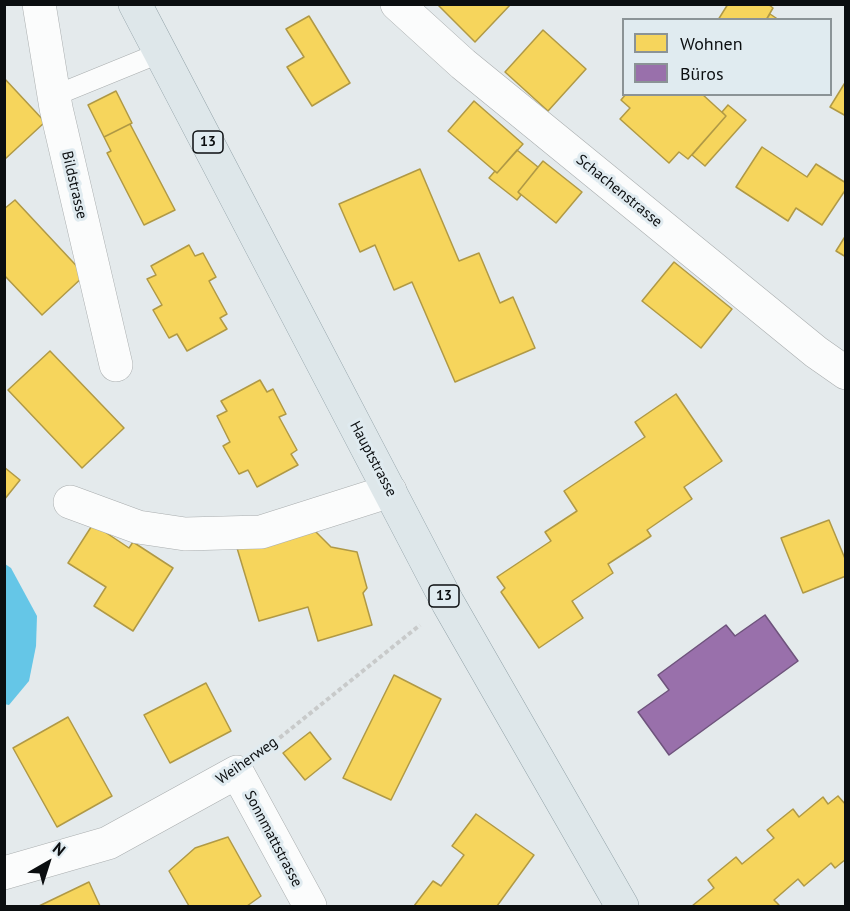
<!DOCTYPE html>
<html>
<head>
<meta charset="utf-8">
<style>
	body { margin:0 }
	#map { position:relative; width:850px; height:911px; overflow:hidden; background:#e4eaec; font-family:"PT Sans",sans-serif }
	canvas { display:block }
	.frame { position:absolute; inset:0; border:6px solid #0b0e10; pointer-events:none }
	.legend { position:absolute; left:622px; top:18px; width:210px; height:78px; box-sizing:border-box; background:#e0ebf0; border:2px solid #8b9396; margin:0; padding:8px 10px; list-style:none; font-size:18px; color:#0b0e10 }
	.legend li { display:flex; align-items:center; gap:12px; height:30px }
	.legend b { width:30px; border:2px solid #8b9396 }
	.north { position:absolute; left:18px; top:833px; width:60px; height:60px; -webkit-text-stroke:4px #e0ebf0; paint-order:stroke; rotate:39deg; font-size:16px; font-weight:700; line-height:24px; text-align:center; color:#0b0e10 }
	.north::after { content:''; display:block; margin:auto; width:21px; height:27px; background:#0b0e10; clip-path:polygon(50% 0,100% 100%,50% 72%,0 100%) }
</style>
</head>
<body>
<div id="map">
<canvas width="850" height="911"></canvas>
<div class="frame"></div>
<ul class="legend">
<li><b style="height:16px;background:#f6d55c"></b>Wohnen</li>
<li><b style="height:16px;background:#9970ab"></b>Büros</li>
</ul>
<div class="north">N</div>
</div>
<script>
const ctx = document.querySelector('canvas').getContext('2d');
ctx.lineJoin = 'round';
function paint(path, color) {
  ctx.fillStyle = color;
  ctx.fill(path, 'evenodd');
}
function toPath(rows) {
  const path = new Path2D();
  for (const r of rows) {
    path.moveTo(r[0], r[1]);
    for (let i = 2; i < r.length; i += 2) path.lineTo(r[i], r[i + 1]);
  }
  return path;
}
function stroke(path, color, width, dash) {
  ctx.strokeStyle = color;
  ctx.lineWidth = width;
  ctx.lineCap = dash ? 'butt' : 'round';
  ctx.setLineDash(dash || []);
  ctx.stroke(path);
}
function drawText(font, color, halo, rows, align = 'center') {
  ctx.font = font + ' "PT Sans",sans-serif';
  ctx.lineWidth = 6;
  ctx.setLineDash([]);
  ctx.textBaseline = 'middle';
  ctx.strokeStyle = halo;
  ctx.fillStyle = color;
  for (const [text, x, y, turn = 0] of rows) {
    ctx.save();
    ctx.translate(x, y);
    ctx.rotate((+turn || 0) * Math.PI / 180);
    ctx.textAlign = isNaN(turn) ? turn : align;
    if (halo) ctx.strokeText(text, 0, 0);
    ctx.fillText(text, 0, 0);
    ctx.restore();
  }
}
const water = toPath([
	[5,564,11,568,37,616,36,646,29,681,9,705,4,704]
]);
const homes = toPath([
	[437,4,511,4,475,42,437,4],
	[728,4,768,4,773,8,766,20,718,20,728,4],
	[770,14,779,20,766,20,770,14],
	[309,16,350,83,312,106,287,67,304,57,286,29,309,16],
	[543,30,586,69,548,111,505,72,543,30],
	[4,78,45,122,4,160,4,78],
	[846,81,846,116,830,107,846,81],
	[116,91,132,123,104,137,88,105,116,91],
	[626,94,702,94,726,116,688,159,679,152,669,163,620,119,630,108,621,100,626,94],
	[474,101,523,144,497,173,448,131,474,101],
	[728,105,746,120,705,166,692,155,726,116,722,112,728,105],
	[130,124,175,210,144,225,107,153,111,151,104,137,130,124],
	[762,147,807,177,816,164,846,183,846,189,822,225,796,208,788,221,736,187,762,147],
	[517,150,538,167,518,192,521,195,517,200,489,178,495,171,497,173,517,150],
	[543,161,582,192,556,223,518,192,543,161],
	[420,169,459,261,479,253,500,303,513,297,535,348,455,382,412,282,394,290,375,245,360,252,339,204,420,169],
	[15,200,85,275,42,315,4,275,4,209,15,200],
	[846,235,846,257,836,251,846,235],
	[189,245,195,256,203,253,216,277,209,281,227,314,220,318,227,329,187,351,177,334,169,338,153,310,162,305,147,279,156,275,151,266,189,245],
	[674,262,732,309,701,348,642,301,674,262],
	[50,351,124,428,82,468,8,390,50,351],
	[260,380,267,392,273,389,286,414,279,417,297,450,291,454,298,465,257,487,248,470,239,474,223,446,230,442,217,416,227,411,221,401,260,380],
	[676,394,722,461,684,487,692,499,647,530,651,536,608,564,613,573,572,601,583,618,539,648,501,592,505,588,497,577,551,541,545,532,577,511,564,491,645,437,635,422,676,394],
	[4,467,20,480,4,500,4,467],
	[829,520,846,561,846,576,803,593,781,538,829,520],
	[93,524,129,548,133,542,173,568,133,631,94,606,106,587,68,563,93,524],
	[314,530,331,547,357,552,367,588,363,593,372,625,318,641,308,607,259,621,237,548,314,530],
	[394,675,441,699,391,800,343,778,394,675],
	[206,683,231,731,170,763,144,715,206,683],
	[68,717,112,796,57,827,13,748,68,717],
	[310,732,331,759,305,780,283,753,310,732],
	[838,796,846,805,846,859,835,868,831,863,804,886,798,879,774,900,779,905,777,906,692,906,714,888,708,880,736,857,742,864,774,838,767,830,793,809,799,817,823,797,828,804,838,796],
	[476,814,534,855,497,906,414,906,433,881,441,886,464,855,452,846,476,814],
	[228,837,261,896,247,906,189,906,169,871,195,848,228,837],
	[89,882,100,906,39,906,89,882]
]);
const offices = toPath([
	[765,615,798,661,669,755,638,712,669,690,658,675,726,625,735,636,765,615]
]);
const path = toPath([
	[262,752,420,625]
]);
const service = toPath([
	[54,96,162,52]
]);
const minor = toPath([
	[39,4,56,108,116,365],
	[397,4,463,64,816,352,846,373],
	[70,502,138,527,185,534,261,532,390,491],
	[4,873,108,843,237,772,310,906]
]);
const primary = toPath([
	[135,4,448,603,622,906]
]);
const shields = [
	[208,142,30],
	[444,596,30]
];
const shieldNames = [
	["13",208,142],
	["13",444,596]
];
const streetNames = [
	["Bildstrasse",74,185,77],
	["Schachenstrasse",619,191,39],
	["Hauptstrasse",373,459,62],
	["Weiherweg",247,761,-35],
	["Sonnmattstrasse",273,839,62]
];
paint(water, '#65c6e7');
paint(homes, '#f6d55c');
stroke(homes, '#b09945', 1.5);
paint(offices, '#9970ab');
stroke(offices, '#6e537c', 1.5);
stroke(service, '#a9adae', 21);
stroke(minor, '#a9adae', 34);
stroke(primary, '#92a2a8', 34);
stroke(path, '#c8caca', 4, [4.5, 3]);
stroke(service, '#fbfcfc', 20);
stroke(minor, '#fbfcfc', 33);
stroke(primary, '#dee7ea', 33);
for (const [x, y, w] of shields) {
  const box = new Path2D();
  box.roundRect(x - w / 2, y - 11, w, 22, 4.5);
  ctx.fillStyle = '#e0ebf0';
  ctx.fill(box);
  stroke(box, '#0b0e10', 1.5);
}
drawText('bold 14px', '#0b0e10', null, shieldNames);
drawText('15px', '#0b0e10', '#e0ebf0', streetNames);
</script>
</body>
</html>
